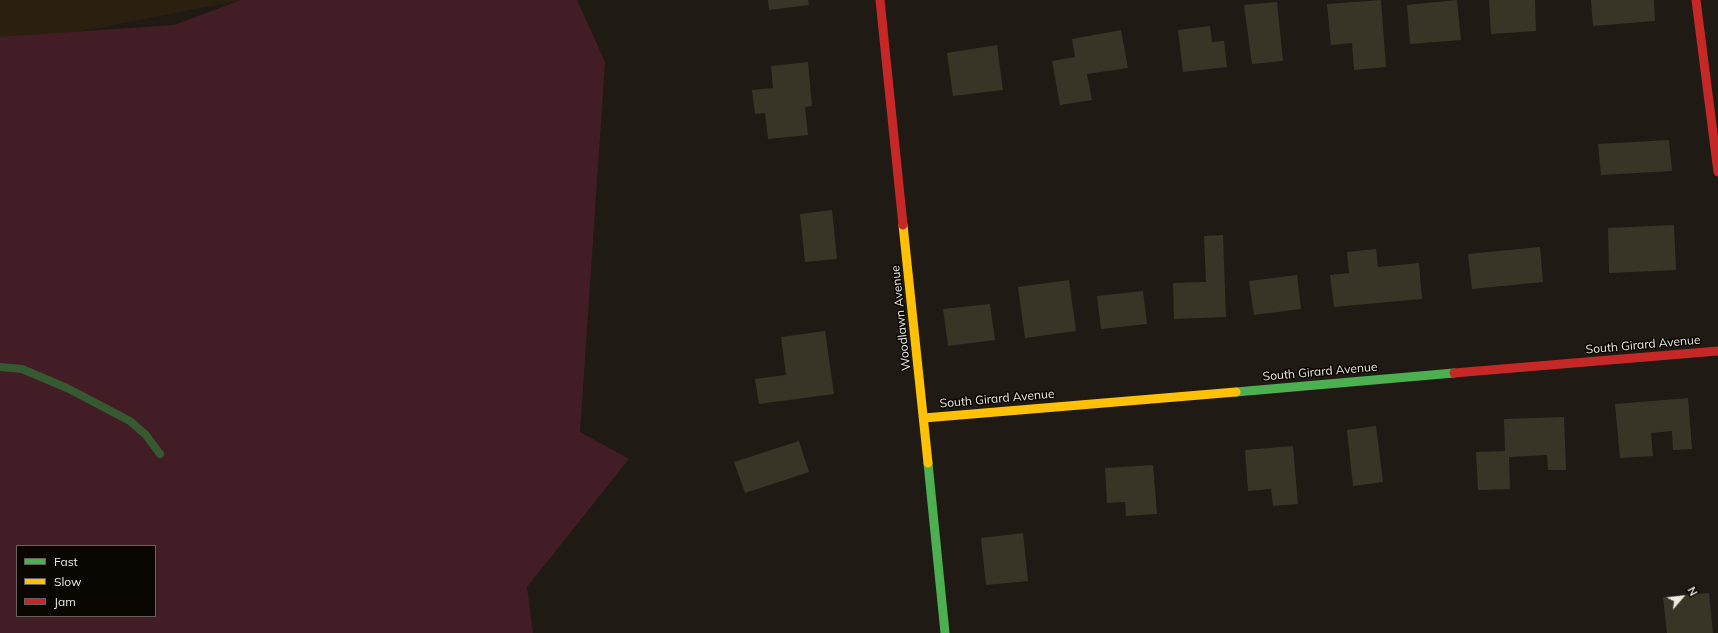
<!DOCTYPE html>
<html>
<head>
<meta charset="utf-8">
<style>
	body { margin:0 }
	#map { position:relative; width:1718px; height:633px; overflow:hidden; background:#1f1a14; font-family:Mulish,sans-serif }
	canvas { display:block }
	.legend { position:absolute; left:16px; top:545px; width:140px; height:72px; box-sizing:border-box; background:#0a0703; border:1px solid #66615c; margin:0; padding:5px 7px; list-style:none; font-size:12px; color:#efe8e1 }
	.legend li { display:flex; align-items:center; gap:8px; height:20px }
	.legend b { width:20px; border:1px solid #66615c }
	.north { position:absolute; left:1662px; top:577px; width:40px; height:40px; -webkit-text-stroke:3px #0a0703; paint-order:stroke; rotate:62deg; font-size:11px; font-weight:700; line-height:16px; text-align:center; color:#efe8e1 }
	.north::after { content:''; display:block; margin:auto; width:14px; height:18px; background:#efe8e1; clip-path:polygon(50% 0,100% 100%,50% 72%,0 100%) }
</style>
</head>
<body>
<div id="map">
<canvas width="1718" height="633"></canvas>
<ul class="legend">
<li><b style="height:5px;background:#4caf50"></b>Fast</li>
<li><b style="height:5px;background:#ffc107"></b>Slow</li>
<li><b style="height:5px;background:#c62828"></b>Jam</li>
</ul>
<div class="north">N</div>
</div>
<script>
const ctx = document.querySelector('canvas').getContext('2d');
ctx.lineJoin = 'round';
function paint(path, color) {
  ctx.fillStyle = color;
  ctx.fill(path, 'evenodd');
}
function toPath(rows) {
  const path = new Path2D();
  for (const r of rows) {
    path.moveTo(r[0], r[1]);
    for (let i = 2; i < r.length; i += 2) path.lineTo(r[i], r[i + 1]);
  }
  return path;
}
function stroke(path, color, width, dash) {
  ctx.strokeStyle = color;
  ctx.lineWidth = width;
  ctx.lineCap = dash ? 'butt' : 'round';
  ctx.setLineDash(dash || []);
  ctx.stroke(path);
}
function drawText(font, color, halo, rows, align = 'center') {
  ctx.font = font + ' Mulish,sans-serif';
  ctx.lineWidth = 3;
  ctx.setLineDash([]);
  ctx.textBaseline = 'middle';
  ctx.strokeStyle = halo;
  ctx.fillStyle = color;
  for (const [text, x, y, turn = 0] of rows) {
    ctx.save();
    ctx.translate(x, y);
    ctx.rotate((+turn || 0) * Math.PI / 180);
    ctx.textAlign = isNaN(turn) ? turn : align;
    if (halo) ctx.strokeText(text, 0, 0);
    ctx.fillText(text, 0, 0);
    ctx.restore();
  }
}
const built = toPath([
	[0,0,242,0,0,47]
]);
const green = toPath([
	[241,0,577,0,605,62,580,432,629,459,527,587,533,633,0,633,0,37,174,25],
	[17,546,155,546,155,616,17,616]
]);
const stream = toPath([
	[0,367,22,369,67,388,130,421,146,435,160,454]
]);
const building = toPath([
	[768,0,808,0,809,5,769,10],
	[1381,0,1386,67,1354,70,1352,43,1331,45,1327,4],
	[1457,0,1461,40,1410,44,1407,5],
	[1489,0,1535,0,1536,31,1491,34],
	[1591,0,1654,0,1655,21,1593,26],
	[1277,2,1283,61,1252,64,1244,5],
	[1210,26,1212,42,1224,41,1227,67,1183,72,1178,30],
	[1121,30,1128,68,1087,74,1092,100,1060,105,1052,61,1075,57,1072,39],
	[997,45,1003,90,953,96,947,53],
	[808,62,812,106,805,107,808,135,768,139,765,113,755,114,752,90,773,88,771,66],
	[1669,140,1672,171,1601,175,1598,144],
	[832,210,837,259,805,262,800,214],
	[1674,225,1676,270,1609,273,1608,228],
	[1223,235,1226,317,1174,319,1173,283,1206,282,1204,236],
	[1540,247,1543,282,1472,289,1468,254],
	[1376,249,1378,267,1419,263,1422,299,1334,307,1330,275,1349,273,1347,252],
	[1297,275,1301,309,1254,315,1249,281],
	[1069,280,1076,331,1025,338,1018,287],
	[1143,291,1147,324,1101,329,1097,296],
	[990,304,995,340,948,346,943,309],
	[825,331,834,394,759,404,755,379,786,375,781,337],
	[1688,398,1692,449,1673,450,1672,431,1651,433,1653,456,1620,458,1615,404],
	[1564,417,1566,470,1548,470,1547,455,1509,457,1510,489,1478,490,1476,452,1505,451,1504,419],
	[1376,426,1383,482,1353,486,1347,430],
	[799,441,809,472,745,493,734,462],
	[1293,446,1298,504,1273,506,1271,489,1248,491,1245,450],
	[1153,465,1157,514,1126,516,1125,502,1107,503,1105,468],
	[1023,533,1028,581,986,585,981,538],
	[1709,593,1713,633,1667,633,1663,597]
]);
const fast = toPath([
	[1236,392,1454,373],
	[928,463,945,633]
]);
const slow = toPath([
	[903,225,928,463],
	[924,418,1236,392]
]);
const jam = toPath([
	[880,0,903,225],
	[1696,0,1718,172],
	[1454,373,1718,351]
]);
const streetNames = [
	["Woodlawn Avenue",901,318,-96],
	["South Girard Avenue",1643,345,-5],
	["South Girard Avenue",1320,372,-5],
	["South Girard Avenue",997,399,-5]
];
paint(built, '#2b2010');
paint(green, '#431d26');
stroke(stream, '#365a2f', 8);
paint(building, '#393526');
stroke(fast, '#4caf50', 9);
stroke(slow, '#ffc107', 9);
stroke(jam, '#c62828', 9);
drawText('12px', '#efe8e1', '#0a0703', streetNames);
</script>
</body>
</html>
